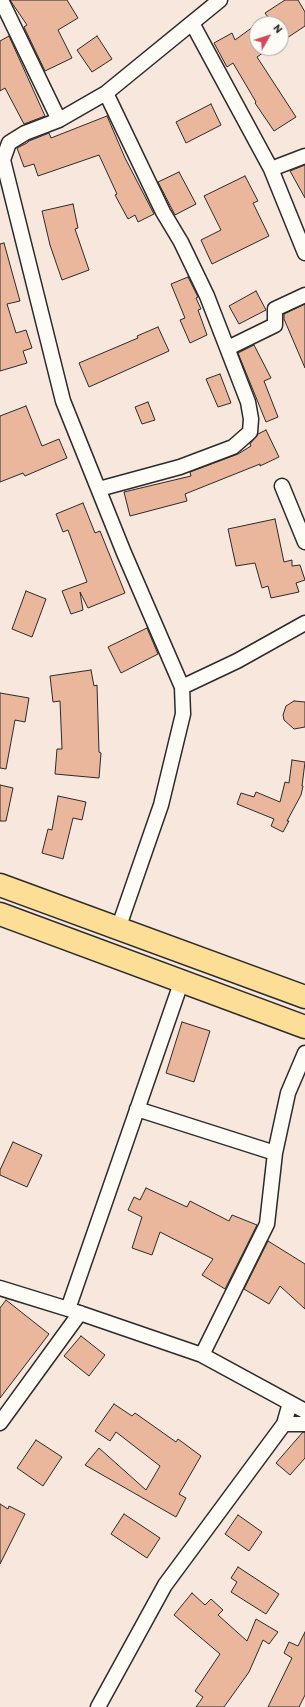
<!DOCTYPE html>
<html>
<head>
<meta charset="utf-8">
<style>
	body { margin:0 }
	#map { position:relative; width:305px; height:1707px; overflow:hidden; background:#f7e7dc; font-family:Itim,sans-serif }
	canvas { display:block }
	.north { position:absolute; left:249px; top:16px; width:40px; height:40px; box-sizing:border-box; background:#fdfcf7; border:1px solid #a9a8a5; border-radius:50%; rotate:51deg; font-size:11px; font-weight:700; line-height:16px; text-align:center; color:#2b2b2b }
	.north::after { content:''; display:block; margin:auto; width:14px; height:18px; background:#d1495b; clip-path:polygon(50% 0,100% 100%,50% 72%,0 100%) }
</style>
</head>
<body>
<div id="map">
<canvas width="305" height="1707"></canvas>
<div class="north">N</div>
</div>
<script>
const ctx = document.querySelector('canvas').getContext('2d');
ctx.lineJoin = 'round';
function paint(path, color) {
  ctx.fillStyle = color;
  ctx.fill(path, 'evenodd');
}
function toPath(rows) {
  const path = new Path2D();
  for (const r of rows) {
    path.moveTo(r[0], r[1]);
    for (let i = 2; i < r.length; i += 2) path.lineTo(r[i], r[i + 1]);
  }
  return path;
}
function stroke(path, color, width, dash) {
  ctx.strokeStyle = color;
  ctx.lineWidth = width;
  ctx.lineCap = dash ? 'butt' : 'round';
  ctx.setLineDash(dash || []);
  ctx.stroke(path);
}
const building = toPath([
	[10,0,67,0,78,18,58,30,72,58,45,71,24,27,27,25,10,0],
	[285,0,298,0,305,12,305,26,281,42,281,24,257,24,268,17,265,13,285,0],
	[257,24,257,48,270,48,257,57,296,117,274,131,255,103,256,102,233,63,227,67,214,43,232,33,235,40,257,24],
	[9,36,45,116,24,124,5,88,0,91,0,41,9,36],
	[97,36,112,59,92,72,77,50,97,36],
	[211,104,221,125,186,143,176,122,211,104],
	[107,116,125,158,154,214,138,222,135,215,128,219,115,195,117,194,99,155,38,176,34,164,24,167,17,148,27,143,29,141,49,133,51,138,107,116],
	[305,165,305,198,290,171,305,165],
	[179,172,196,204,175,215,158,182,179,172],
	[245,176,258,201,253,203,269,236,212,264,201,240,221,230,204,196,245,176],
	[73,204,78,228,75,229,89,270,62,280,50,245,42,211,73,204],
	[4,243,20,301,7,304,16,333,26,330,32,348,23,351,27,363,0,371,0,244,4,243],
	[188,277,198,297,196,298,201,309,198,310,207,335,190,343,180,320,185,318,171,284,188,277],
	[256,291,266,310,239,324,229,306,256,291],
	[305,304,305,368,284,319,284,314,305,304],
	[158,327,169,351,89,387,79,363,138,338,137,336,158,327],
	[254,345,271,378,264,381,278,417,266,422,238,353,254,345],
	[220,374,231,403,218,407,206,379,220,374],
	[148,402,155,420,142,424,135,407,148,402],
	[26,406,42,446,59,439,67,458,25,476,23,473,0,482,0,416,26,406],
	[266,430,279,457,260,466,260,464,185,494,187,501,130,516,124,492,191,476,190,472,238,454,251,446,250,444,258,434,266,430],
	[83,503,95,533,100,531,125,593,88,608,80,592,83,610,71,614,62,591,87,582,68,530,63,532,56,514,83,503],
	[275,519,284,562,292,560,292,566,300,565,305,580,296,583,299,592,271,598,268,586,262,588,255,563,236,566,228,529,275,519],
	[26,591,46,599,32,637,12,629,26,591],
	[147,628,158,654,121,673,108,647,147,628],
	[91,670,94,686,97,685,99,752,101,753,99,778,55,774,57,749,62,749,60,701,53,702,50,676,91,670],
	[0,693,29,698,25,722,15,720,6,769,0,768,0,693],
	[294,701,305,702,305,727,294,729,284,720,283,715,286,706,294,701],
	[292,760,305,762,302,786,303,786,301,795,287,821,289,821,283,832,271,826,274,819,237,804,241,793,254,797,256,792,280,802,285,782,289,783,292,760],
	[0,785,13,788,6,821,0,821,0,785],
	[58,796,86,802,82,820,73,818,63,859,42,853,48,829,52,830,58,796],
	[182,1022,210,1031,194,1082,166,1073,182,1022],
	[13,1142,42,1155,27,1187,0,1175,0,1170,13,1142],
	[146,1188,187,1207,190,1201,229,1221,232,1215,257,1225,225,1289,202,1275,213,1259,160,1232,152,1255,132,1248,142,1217,128,1210,134,1197,140,1200,146,1188],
	[268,1241,305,1264,305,1309,280,1286,269,1304,244,1289,268,1241],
	[6,1300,49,1334,0,1398,0,1308,6,1300],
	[81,1336,105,1355,89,1376,64,1356,81,1336],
	[114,1404,132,1416,135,1413,176,1442,178,1439,201,1456,179,1494,186,1498,176,1517,85,1465,99,1448,146,1490,160,1466,116,1432,110,1441,95,1431,114,1404],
	[303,1432,305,1432,305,1458,290,1475,276,1463,303,1432],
	[36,1440,62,1457,43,1486,17,1468,36,1440],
	[0,1504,8,1509,9,1506,25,1514,0,1564,0,1504],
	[124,1514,160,1538,147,1558,111,1534,124,1514],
	[238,1515,262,1532,249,1551,225,1534,238,1515],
	[238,1567,279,1594,266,1614,231,1592,237,1582,231,1578,238,1567],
	[192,1593,205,1605,211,1599,223,1610,218,1615,247,1641,256,1619,278,1632,269,1644,263,1640,249,1672,224,1707,196,1707,203,1697,195,1691,220,1654,174,1615,192,1593],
	[305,1632,305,1695,299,1707,268,1707,292,1658,284,1653,289,1642,298,1646,305,1632]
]);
const street = toPath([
	[1,0,59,120],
	[192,23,271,169,305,253],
	[271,169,305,156],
	[228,348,275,325,275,309,305,295],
	[282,486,305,542],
	[99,489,180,467,233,447,250,432,251,419,248,402,207,296,181,242,163,212,106,93],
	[182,687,237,661,305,623],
	[118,929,161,805,183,714,182,687,124,553,63,401,3,160,9,143,25,133,59,120,106,93,220,0],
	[137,1109,275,1153,267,1224,202,1355],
	[275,1153,288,1093,305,1053],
	[0,1288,68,1309,202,1355,305,1411],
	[68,1309,181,983],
	[0,1423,80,1313],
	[284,1424,305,1424],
	[98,1707,165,1585,284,1424,290,1403]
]);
const primary = toPath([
	[0,885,305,997],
	[0,914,305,1027]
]);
paint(building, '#eab79c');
stroke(building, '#2b2b2b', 1);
stroke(street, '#2b2b2b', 17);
stroke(primary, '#2b2b2b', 25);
stroke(street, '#fdfcf7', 14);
stroke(primary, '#fcde96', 22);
</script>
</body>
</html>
